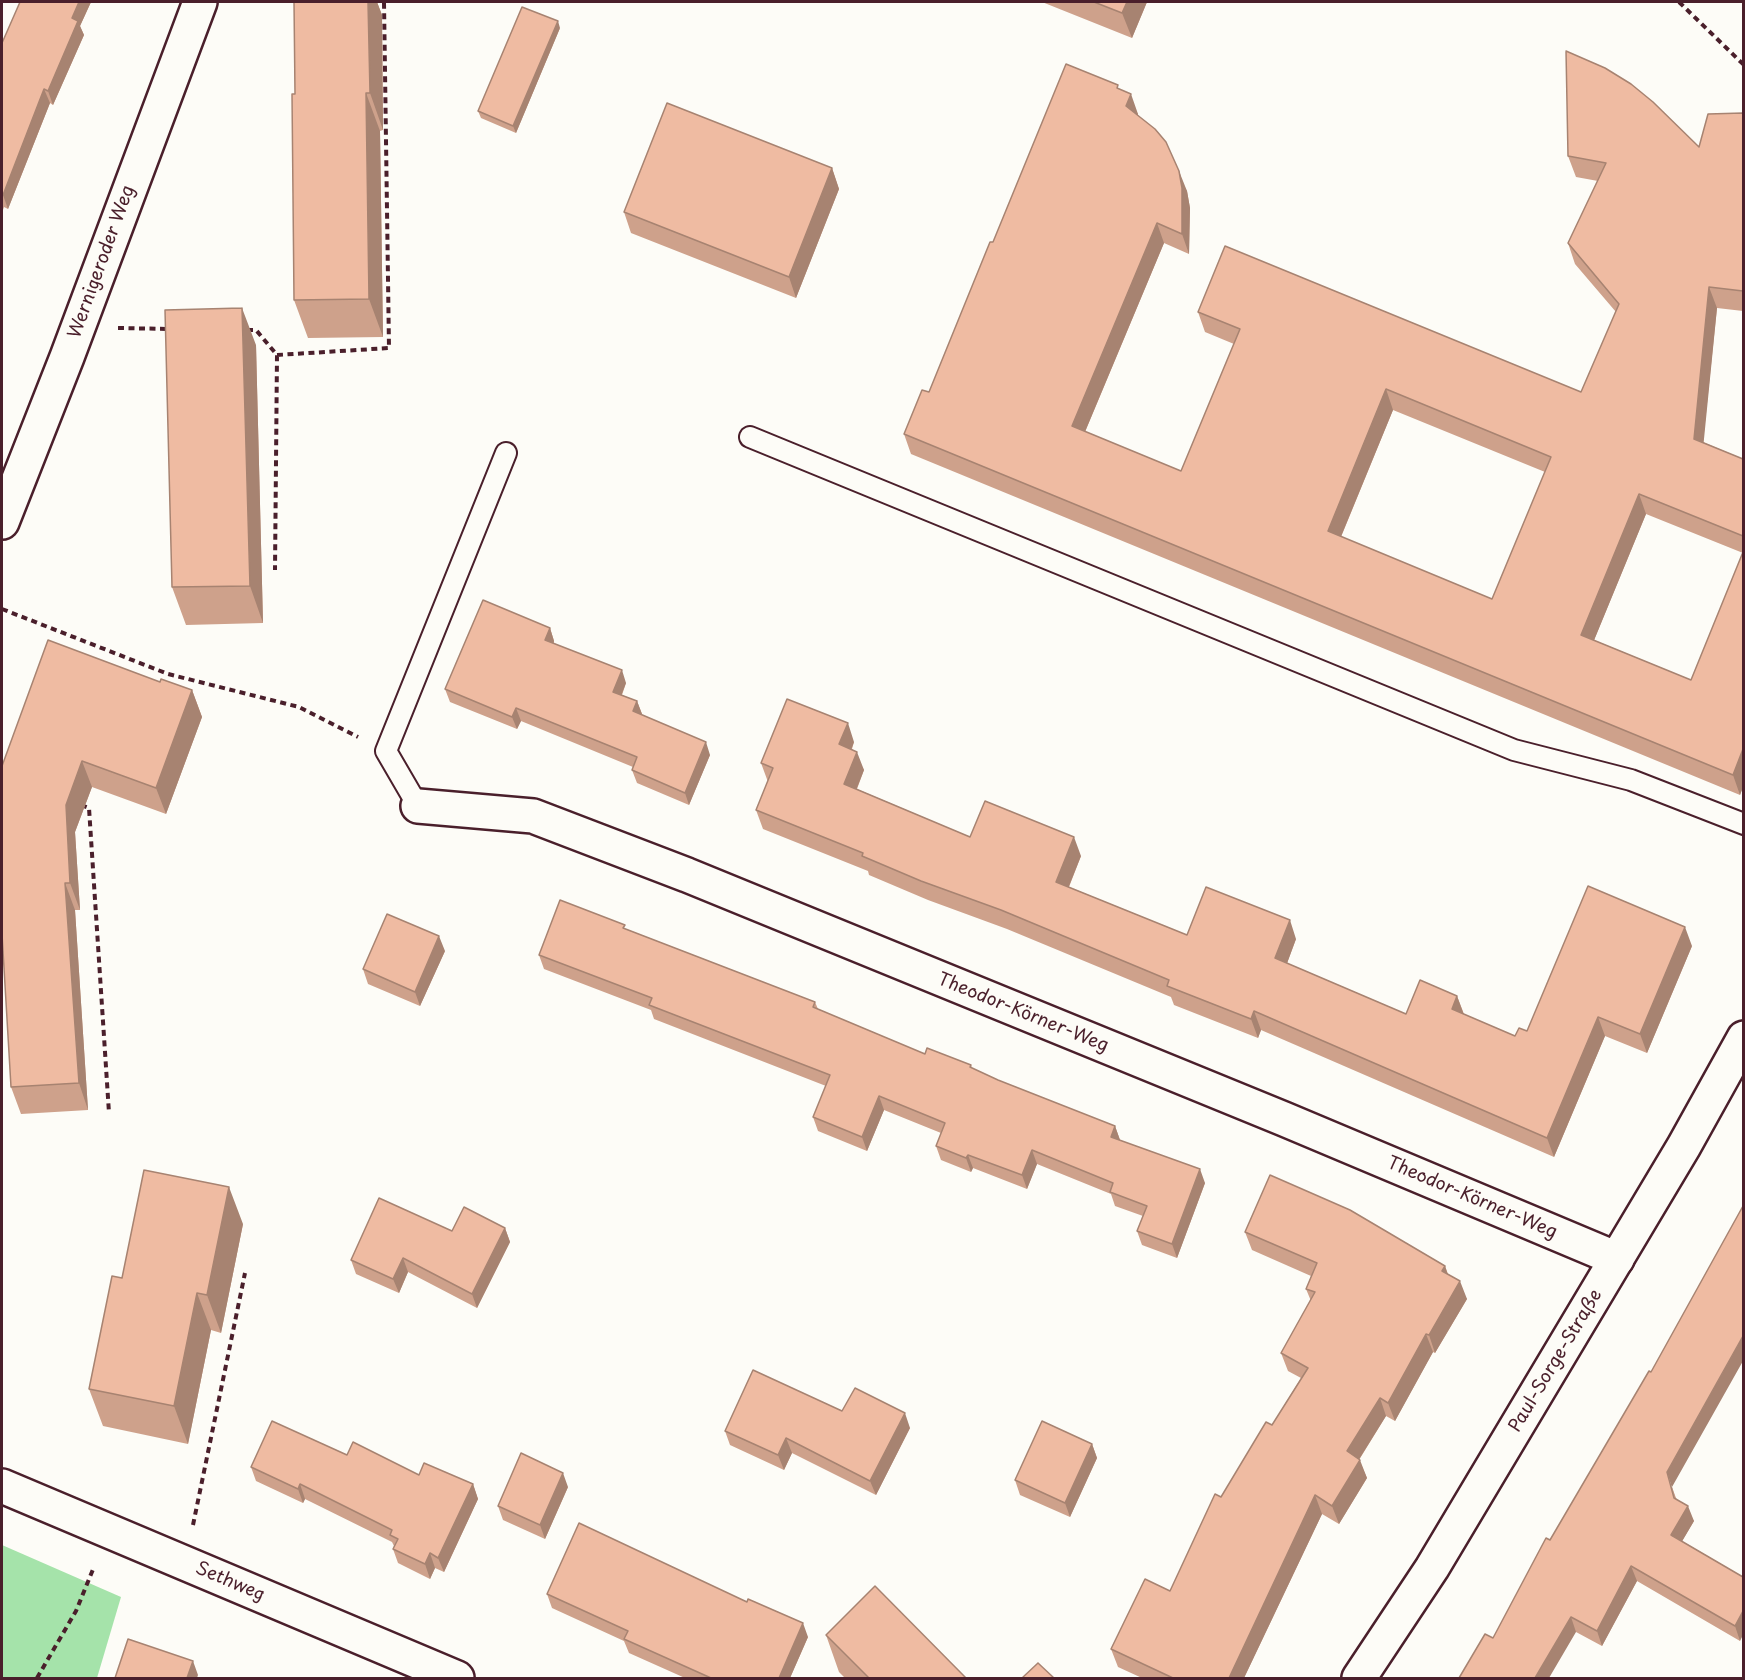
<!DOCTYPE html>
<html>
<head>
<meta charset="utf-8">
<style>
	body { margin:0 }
	#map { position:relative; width:1745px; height:1680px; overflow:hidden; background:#fdfcf7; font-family:"Playpen Sans",sans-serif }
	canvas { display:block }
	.frame { position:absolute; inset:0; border:3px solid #4a1f2b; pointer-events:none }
</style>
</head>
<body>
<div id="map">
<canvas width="1745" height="1680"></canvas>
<div class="frame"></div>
</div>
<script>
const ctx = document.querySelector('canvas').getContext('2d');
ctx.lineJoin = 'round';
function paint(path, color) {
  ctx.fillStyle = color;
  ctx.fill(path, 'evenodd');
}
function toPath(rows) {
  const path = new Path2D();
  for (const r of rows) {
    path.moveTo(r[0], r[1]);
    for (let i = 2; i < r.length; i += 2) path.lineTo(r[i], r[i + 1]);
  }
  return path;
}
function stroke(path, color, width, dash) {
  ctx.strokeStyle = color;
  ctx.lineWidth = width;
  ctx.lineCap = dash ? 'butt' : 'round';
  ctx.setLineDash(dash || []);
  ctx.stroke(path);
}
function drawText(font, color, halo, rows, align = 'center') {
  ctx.font = font + ' "Playpen Sans",sans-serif';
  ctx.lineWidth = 5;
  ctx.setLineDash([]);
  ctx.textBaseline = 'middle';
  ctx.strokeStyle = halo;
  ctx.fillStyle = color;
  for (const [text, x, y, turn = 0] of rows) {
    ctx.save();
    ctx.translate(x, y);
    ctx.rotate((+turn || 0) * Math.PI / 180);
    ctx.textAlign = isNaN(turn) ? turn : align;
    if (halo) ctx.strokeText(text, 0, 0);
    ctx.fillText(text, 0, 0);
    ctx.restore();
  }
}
const green = toPath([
	[2,1545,121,1597,97,1678,2,1678]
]);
const path = toPath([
	[1679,2,1744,65],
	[118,328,171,329],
	[247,330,256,330,277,355,275,570],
	[277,355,389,348,384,2],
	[2,609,168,674,299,707,358,737],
	[81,805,89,808,109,1113],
	[193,1525,245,1273],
	[37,1678,76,1611,94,1567]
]);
const lane = toPath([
	[750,437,1514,750,1631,780,1744,824],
	[418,806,386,751,506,453]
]);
const street = toPath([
	[2,522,67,357,200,2],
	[418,806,533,816,687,875,1284,1119,1617,1259],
	[2,1486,457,1678]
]);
const secondary = toPath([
	[1359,1678,1432,1568,1684,1146,1744,1038]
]);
const wall = toPath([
	[20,2,91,2,80,26,84,35,53,105,50,103,8,209,4,207,2,213,2,43],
	[294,2,377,2,382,15,383,130,380,131,383,337,308,338,294,300,295,94],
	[1042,2,1147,2,1132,38],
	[560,28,516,133,481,118,478,111],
	[1119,89,1138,114,1138,115,1187,191,1190,208,1189,254,1164,243,1085,432,1181,471,1234,344,1205,332,1198,312,1581,392,1616,312,1575,264,1568,243,1598,181,1576,177,1568,156,1699,147,1743,113,1743,311,1717,308,1703,442,1743,459,1743,787,1740,795,911,454,904,434,929,392],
	[1393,410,1545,472,1492,599,1341,537],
	[1646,514,1743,553,1691,680,1594,640],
	[832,168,839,189,796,298,631,233,624,212],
	[256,345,263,623,186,625,172,587],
	[550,628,554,641,554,643,626,683,622,695,637,701,642,714,641,715,710,755,689,805,637,783,632,770,633,767,521,721,517,729,450,702,445,689],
	[160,682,192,690,202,717,166,814,92,787,75,832,80,910,75,910,88,1110,21,1114,11,1087,2,766],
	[854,742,852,749,864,770,857,789,970,837,1081,856,1069,887,1187,935,1296,939,1287,963,1406,1014,1457,996,1464,1014,1515,1036,1527,1031,1692,946,1647,1053,1605,1036,1554,1157,1261,1030,1258,1038,1174,1005,1171,997,1007,929,928,900,869,875,868,871,763,829,756,810,768,782,761,763],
	[626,929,815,1002,818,1009,925,1054,971,1065,972,1068,998,1080,1115,1126,1120,1140,1205,1183,1177,1258,1142,1245,1137,1231,1143,1216,1115,1206,1111,1194,1037,1164,1027,1189,973,1168,971,1172,941,1160,936,1146,941,1133,884,1110,867,1151,818,1131,813,1117,826,1086,654,1019,651,1010,544,969,539,955],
	[445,951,420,1006,368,984,363,969],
	[243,1224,221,1333,211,1330,188,1444,103,1426,89,1389,122,1278],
	[505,1228,510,1242,477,1308,408,1272,399,1293,356,1274,351,1260,452,1231],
	[1245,1232,1445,1266,1448,1274,1467,1299,1435,1353,1433,1352,1395,1421,1386,1416,1359,1460,1367,1478,1339,1524,1322,1514,1244,1678,1142,1678,1118,1667,1111,1649,1170,1591,1221,1497,1272,1425,1301,1378,1288,1371,1281,1353,1311,1301,1306,1289,1311,1276,1252,1250],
	[842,1411,910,1428,876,1495,792,1453,784,1470,730,1445,725,1431],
	[1092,1444,1097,1458,1070,1517,1020,1495,1015,1480],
	[347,1455,419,1475,473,1484,478,1499,444,1572,435,1568,430,1579,398,1563,393,1549,394,1546,392,1542,305,1499,303,1503,256,1481,251,1467],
	[568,1487,545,1539,503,1520,498,1506],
	[1672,1487,1676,1498,1694,1521,1682,1541,1743,1577,1740,1641,1637,1581,1602,1646,1576,1632,1493,1638,1550,1540],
	[547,1594,808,1637,790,1678,685,1678,629,1653,624,1641,552,1608],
	[826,1635,966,1678,845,1678,839,1672]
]);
const shadedWall = toPath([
	[79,2,91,2,80,26,84,35,53,105,48,91,72,18],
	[368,2,377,2,382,15,383,130,370,93],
	[1127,2,1147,2,1132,38,1122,13],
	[558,21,560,28,516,133,513,126],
	[44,89,50,103,8,209,3,195],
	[366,93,380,131,383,337,369,299],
	[1131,94,1138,114,1134,126,1126,106],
	[832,168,839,189,796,298,789,277],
	[1179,171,1187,191,1190,208,1189,254,1182,234],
	[1157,223,1164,243,1079,446,1072,426],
	[1709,287,1717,308,1702,459,1694,439],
	[242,308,256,345,263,623,250,586],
	[1386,389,1393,410,1335,551,1328,531],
	[1639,494,1646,514,1588,655,1581,635],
	[550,628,554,641,550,652,545,640],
	[622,670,626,683,618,704,613,692],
	[192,690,202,717,166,814,156,788],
	[637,701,642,714,637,724,633,711],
	[516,708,521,721,517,729,512,717],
	[848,723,854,742,846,763,839,744],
	[706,742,710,755,689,805,685,793],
	[1743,749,1743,787,1740,795,1733,775],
	[857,752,864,770,851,803,844,784],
	[82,761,92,787,75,832,80,910,70,883,66,805],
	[1074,837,1081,856,1063,901,1056,882],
	[65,883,75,910,88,1110,79,1083],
	[1290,920,1296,939,1282,977,1275,958],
	[1685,927,1692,946,1647,1053,1640,1034],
	[439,936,445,951,420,1006,415,992],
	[1457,996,1464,1015,1452,1009],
	[1254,1011,1261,1030,1258,1038,1251,1019],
	[1598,1017,1605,1036,1554,1157,1547,1138],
	[879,1096,884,1110,867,1151,862,1137],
	[1115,1126,1120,1140,1111,1137],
	[1032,1150,1037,1164,1027,1189,1022,1175],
	[968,1155,973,1168,971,1172,966,1158],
	[1200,1169,1205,1183,1177,1258,1172,1244],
	[229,1187,243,1224,221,1333,207,1295],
	[505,1228,510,1242,477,1308,472,1294],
	[403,1258,408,1272,399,1293,393,1279],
	[1445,1266,1451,1284,1442,1271],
	[1460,1281,1467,1299,1435,1353,1429,1335],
	[197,1293,211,1330,188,1444,174,1406],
	[1426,1334,1433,1352,1395,1421,1388,1403],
	[1743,1336,1743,1361,1672,1487,1680,1513,1667,1472],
	[1380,1398,1386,1416,1353,1469,1347,1451],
	[905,1413,910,1428,876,1495,870,1481],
	[786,1438,792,1453,784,1470,778,1455],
	[1092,1444,1097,1458,1070,1517,1065,1503],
	[1360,1460,1367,1478,1339,1524,1332,1506],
	[563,1473,568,1487,545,1539,540,1525],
	[300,1484,305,1499,303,1503,298,1489],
	[473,1484,478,1499,444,1572,438,1558],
	[1315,1495,1322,1514,1244,1678,1229,1678],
	[1688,1506,1694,1521,1677,1550,1671,1535],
	[430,1553,435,1568,430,1579,425,1564],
	[1631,1566,1637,1581,1602,1646,1597,1631],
	[1743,1611,1743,1635,1740,1641,1735,1626],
	[1571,1617,1576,1632,1549,1678,1535,1678],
	[803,1623,808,1637,790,1678,779,1678],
	[193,1661,198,1675,197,1678,187,1678]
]);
const building = toPath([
	[20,2,79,2,72,18,78,21,48,91,44,89,3,195,2,194,2,43,20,2],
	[294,2,368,2,370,93,366,93,369,299,294,300,292,94,295,94,294,2],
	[1094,2,1127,2,1122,13,1094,2],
	[522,7,558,21,513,126,478,111,522,7],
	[1566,51,1605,68,1631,84,1653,102,1699,147,1708,114,1743,113,1743,291,1709,287,1694,439,1743,459,1743,536,1639,494,1581,635,1691,680,1743,552,1743,749,1733,775,904,434,922,390,929,392,990,242,993,242,1066,64,1118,85,1117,88,1131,94,1126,106,1155,129,1166,142,1179,171,1182,188,1182,234,1157,223,1072,426,1181,471,1240,329,1198,312,1225,246,1581,392,1619,304,1568,243,1606,163,1568,156,1566,51],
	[1386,389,1551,457,1492,599,1328,531,1386,389],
	[667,103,832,168,789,277,624,212,667,103],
	[242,308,250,586,172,587,165,310,242,308],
	[483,600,550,628,545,640,622,670,613,692,637,701,633,711,706,742,685,793,632,770,637,757,516,708,512,717,445,689,483,600],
	[48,640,160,682,161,679,192,690,156,788,82,761,66,805,70,883,65,883,79,1083,11,1087,2,934,2,766,48,640],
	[787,699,848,723,839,744,857,752,844,784,970,837,985,801,1074,837,1056,882,1187,935,1206,887,1290,920,1275,958,1406,1014,1420,980,1457,996,1452,1009,1515,1036,1519,1028,1527,1031,1588,886,1685,927,1640,1034,1598,1017,1547,1138,1254,1011,1251,1019,1167,986,1169,980,1001,910,921,881,862,856,863,853,756,810,773,768,761,763,787,699],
	[560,900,625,925,623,928,815,1002,813,1007,925,1054,927,1048,971,1065,970,1067,998,1080,1115,1126,1111,1137,1200,1169,1172,1244,1137,1231,1147,1206,1110,1192,1113,1183,1032,1150,1022,1175,968,1155,966,1158,936,1146,945,1123,879,1096,862,1137,813,1117,830,1075,649,1005,652,998,539,955,560,900],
	[387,914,439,936,415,992,363,969,387,914],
	[144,1170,229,1187,207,1295,197,1293,174,1406,89,1389,112,1276,122,1278,144,1170],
	[1270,1175,1350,1210,1445,1266,1442,1271,1460,1281,1429,1335,1426,1334,1388,1403,1380,1398,1347,1451,1360,1460,1332,1506,1315,1495,1229,1678,1173,1678,1111,1649,1145,1579,1170,1591,1215,1494,1221,1497,1266,1422,1272,1425,1308,1368,1281,1353,1315,1292,1306,1289,1317,1263,1245,1232,1270,1175],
	[379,1198,452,1231,464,1207,505,1228,472,1294,403,1258,393,1279,351,1260,379,1198],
	[1743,1206,1743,1336,1667,1472,1674,1498,1688,1506,1671,1535,1743,1577,1743,1611,1735,1626,1631,1566,1597,1631,1571,1617,1535,1678,1459,1678,1485,1634,1493,1638,1546,1538,1550,1540,1649,1371,1651,1372,1743,1206],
	[753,1370,842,1411,855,1388,905,1413,870,1481,786,1438,778,1455,725,1431,753,1370],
	[272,1421,347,1455,353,1442,419,1475,424,1463,473,1484,438,1558,430,1553,425,1564,393,1549,398,1539,390,1535,392,1530,300,1484,298,1489,251,1467,272,1421],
	[1042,1421,1092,1444,1065,1503,1015,1480,1042,1421],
	[521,1453,563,1473,540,1525,498,1506,521,1453],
	[579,1523,747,1602,748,1599,803,1623,779,1678,711,1678,624,1639,628,1631,547,1594,579,1523],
	[875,1586,966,1678,869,1678,826,1635,875,1586],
	[128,1639,193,1661,187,1678,115,1678,128,1639],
	[1038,1663,1054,1678,1022,1678,1038,1663]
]);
const streetNames = [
	["Wernigeroder Weg",102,262,-70],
	["Theodor-Körner-Weg",1023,1013,22],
	["Theodor-Körner-Weg",1472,1198,23],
	["Paul-Sorge-Straße",1556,1361,-59],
	["Sethweg",230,1582,23]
];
paint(green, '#a5e3aa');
stroke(lane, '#4a1f2b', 24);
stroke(street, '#4a1f2b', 38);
stroke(secondary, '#4a1f2b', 38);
stroke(path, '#4a1f2b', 4, [6, 4.5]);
stroke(lane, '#fdfcf7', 20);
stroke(street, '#fdfcf7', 33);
stroke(secondary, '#fdfcf7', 33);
paint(wall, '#cea18b');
paint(shadedWall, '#a78371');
paint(building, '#efbba2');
stroke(building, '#a78371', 1.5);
drawText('18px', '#4a1f2b', '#fdfcf7', streetNames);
</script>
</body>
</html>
